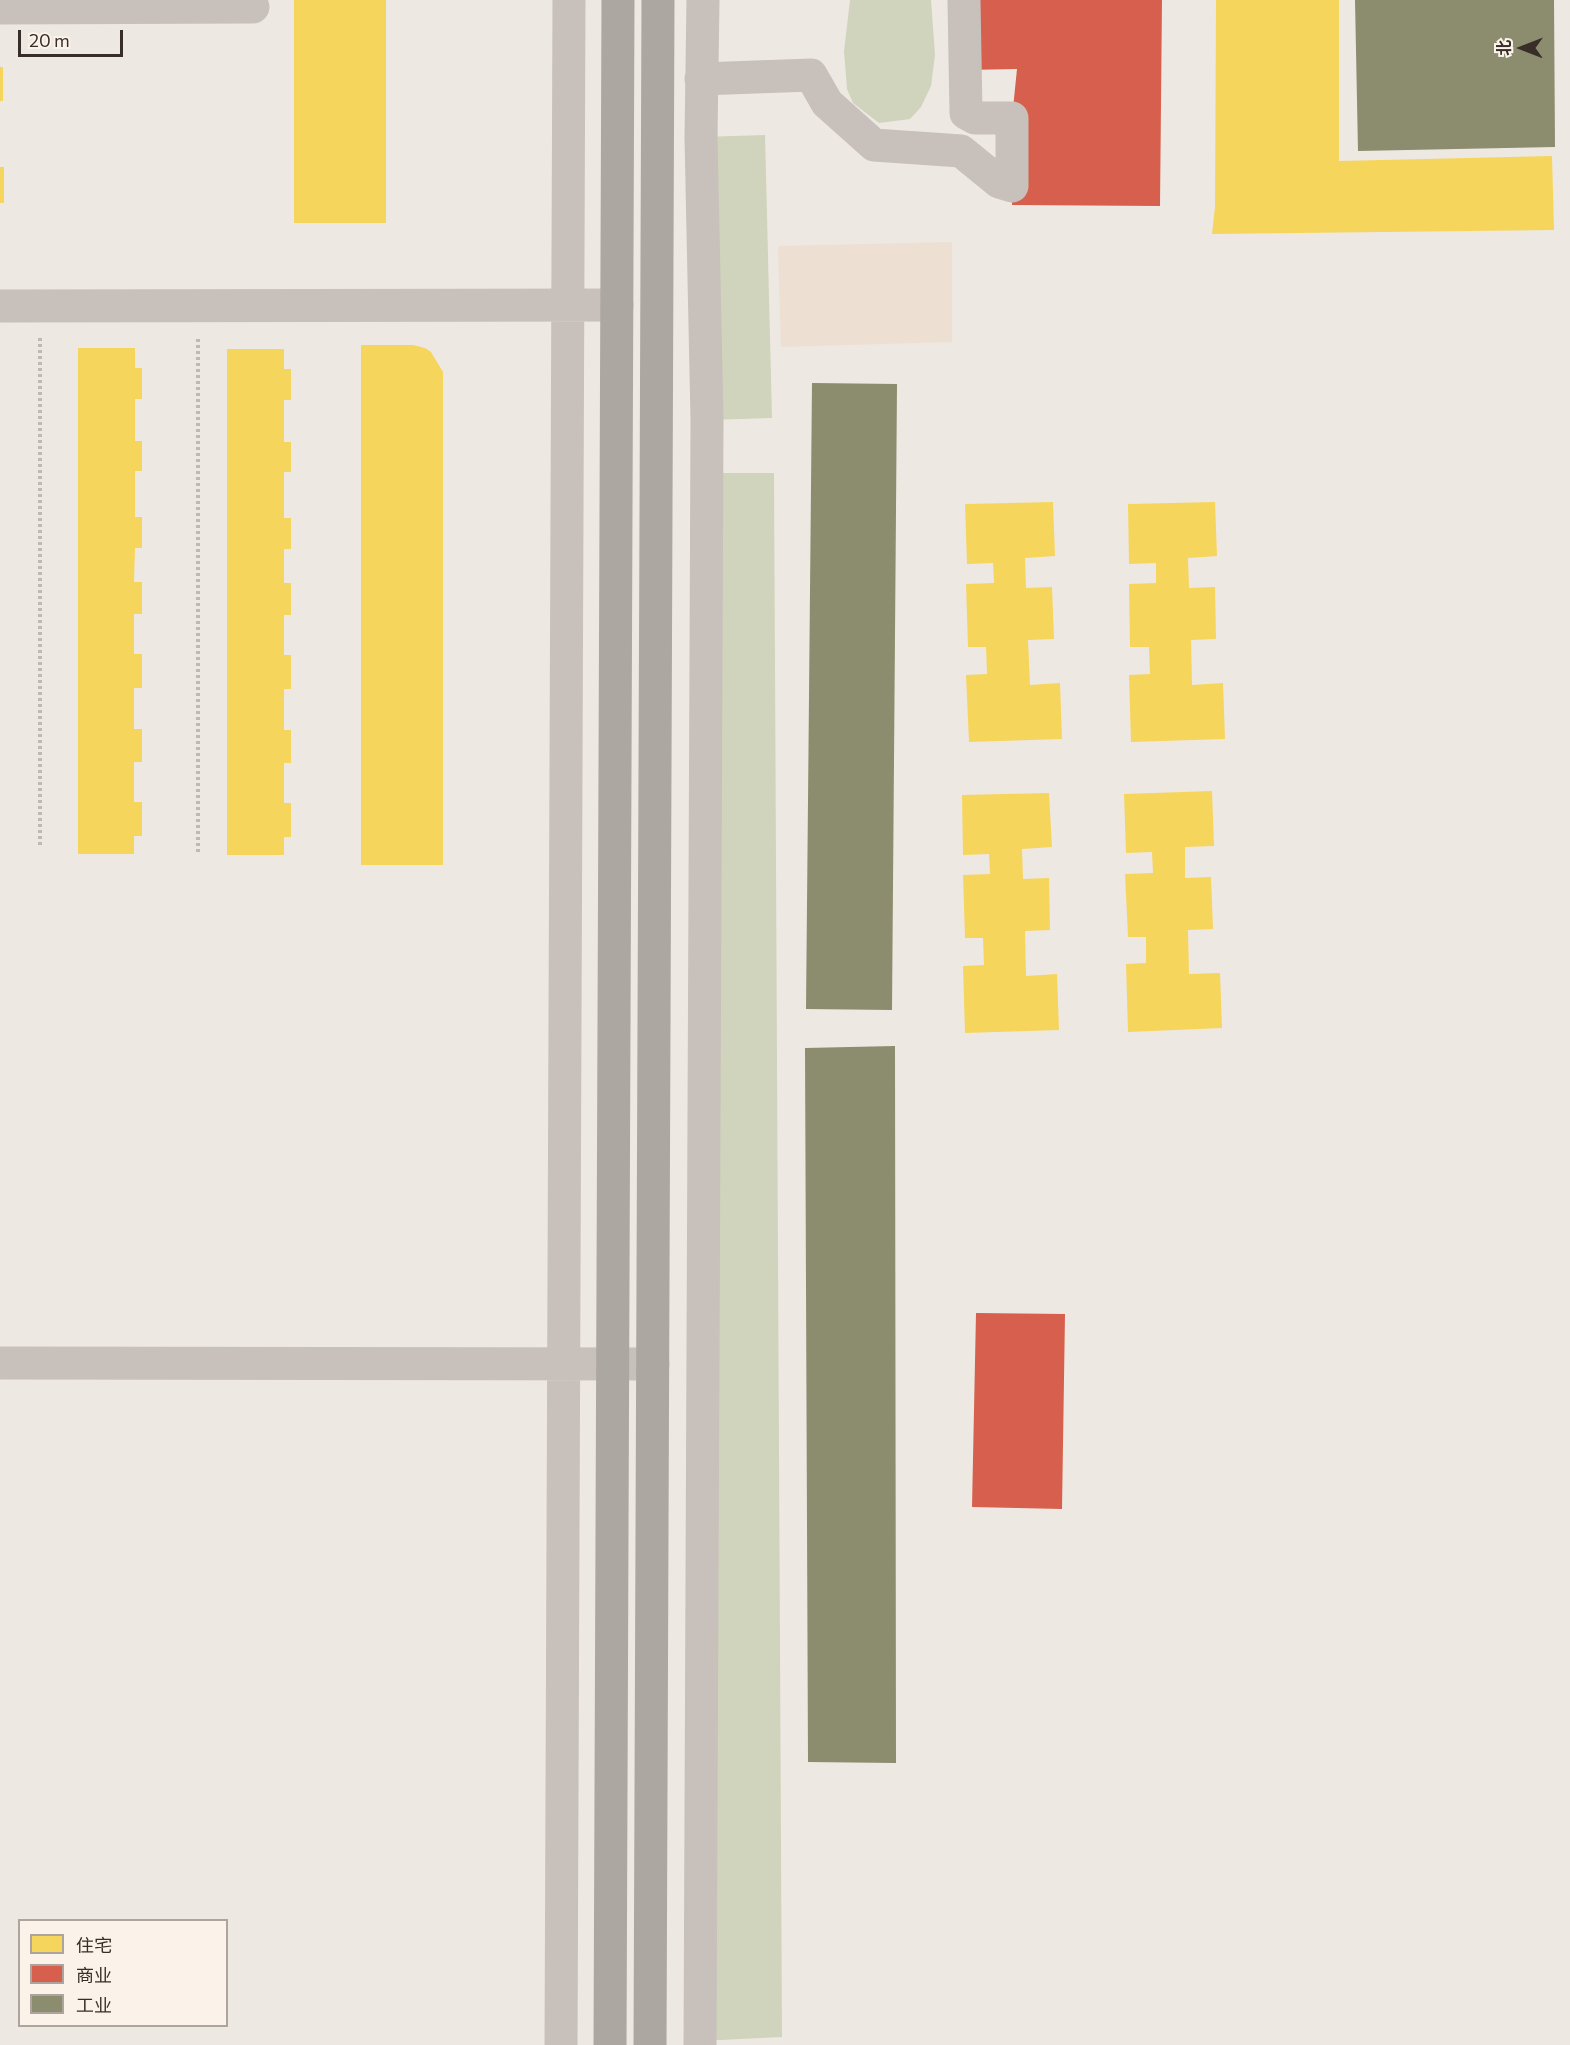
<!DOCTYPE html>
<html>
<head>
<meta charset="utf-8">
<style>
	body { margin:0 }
	#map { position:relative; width:1570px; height:2045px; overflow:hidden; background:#eee8e2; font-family:Commissioner,"Noto Sans SC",sans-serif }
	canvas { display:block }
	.legend { position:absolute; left:18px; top:1919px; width:210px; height:108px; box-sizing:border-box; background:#fbf3ea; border:2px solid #ada49d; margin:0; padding:8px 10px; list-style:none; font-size:18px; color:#392d29 }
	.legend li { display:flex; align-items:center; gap:12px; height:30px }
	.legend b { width:30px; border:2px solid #ada49d }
	.north { position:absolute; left:1492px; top:18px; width:60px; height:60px; -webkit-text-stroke:4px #fbf3ea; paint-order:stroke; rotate:270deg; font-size:16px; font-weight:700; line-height:24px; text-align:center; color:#392d29 }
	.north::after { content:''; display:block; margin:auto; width:21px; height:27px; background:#392d29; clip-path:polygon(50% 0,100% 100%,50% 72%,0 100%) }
	.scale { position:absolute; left:18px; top:30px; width:105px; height:27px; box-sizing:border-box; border:3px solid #392d29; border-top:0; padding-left:8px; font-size:18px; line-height:21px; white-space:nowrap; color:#392d29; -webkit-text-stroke:4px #fbf3ea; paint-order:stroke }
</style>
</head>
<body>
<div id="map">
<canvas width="1570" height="2045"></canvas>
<ul class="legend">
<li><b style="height:16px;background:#f6d55c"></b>住宅</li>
<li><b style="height:16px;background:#d6604d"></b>商业</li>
<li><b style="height:16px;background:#8c8c6e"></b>工业</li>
</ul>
<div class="north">北</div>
<div class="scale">20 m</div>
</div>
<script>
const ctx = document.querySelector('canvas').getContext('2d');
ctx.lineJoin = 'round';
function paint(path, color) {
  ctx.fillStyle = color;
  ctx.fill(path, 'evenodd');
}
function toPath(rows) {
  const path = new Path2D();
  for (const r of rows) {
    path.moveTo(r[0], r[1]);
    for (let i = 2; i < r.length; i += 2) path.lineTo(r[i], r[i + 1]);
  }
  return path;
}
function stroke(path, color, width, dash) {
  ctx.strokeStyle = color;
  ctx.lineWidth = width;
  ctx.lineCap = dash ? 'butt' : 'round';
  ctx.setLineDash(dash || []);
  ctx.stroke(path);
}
const green = toPath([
	[850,0,931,0,935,55,931,86,921,107,910,119,879,123,853,103,847,89,844,51],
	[765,135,772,418,707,420,701,137],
	[707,473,774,473,782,2037,700,2041]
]);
const plaza = toPath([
	[952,242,952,342,781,347,778,246]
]);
const homes = toPath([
	[294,0,386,0,386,223,294,223],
	[1216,0,1339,0,1339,161,1552,156,1554,230,1212,234,1215,207],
	[0,67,3,67,3,101,0,101],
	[0,167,4,167,4,203,0,203],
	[361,345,413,345,425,348,431,352,443,372,443,865,361,865],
	[78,348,135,348,135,368,142,368,142,399,135,399,135,441,142,441,142,471,135,471,135,517,142,517,142,548,135,548,134,582,142,582,142,614,134,614,134,654,142,654,142,688,134,688,134,729,142,729,142,762,134,762,134,802,142,802,142,836,134,836,134,854,78,854],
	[227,349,284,349,284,369,291,369,291,400,284,400,284,442,291,442,291,472,284,472,284,518,291,518,291,549,284,549,284,583,291,583,291,615,284,615,284,655,291,655,291,689,284,689,284,730,291,730,291,763,284,763,284,803,291,803,291,837,284,837,284,855,227,855],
	[1053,502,1055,556,1025,558,1026,588,1052,587,1054,639,1028,640,1030,685,1060,683,1062,739,969,742,966,675,987,674,986,647,968,647,966,584,994,583,993,563,967,564,965,504],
	[1215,502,1217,556,1188,558,1189,588,1215,587,1216,639,1191,640,1192,685,1223,683,1225,739,1131,742,1129,675,1150,674,1149,647,1130,647,1129,584,1156,583,1156,563,1129,564,1128,504],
	[1212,791,1214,846,1185,847,1185,878,1211,877,1213,929,1188,930,1189,974,1220,973,1222,1028,1128,1032,1126,964,1146,963,1146,937,1128,937,1125,874,1153,873,1152,852,1126,853,1124,794],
	[1049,793,1052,847,1022,849,1023,879,1049,878,1050,930,1025,931,1026,976,1057,974,1059,1030,965,1033,963,966,984,965,983,938,965,938,963,875,990,874,989,854,963,855,962,795]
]);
const shops = toPath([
	[964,0,1162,0,1160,206,1012,205,1012,118,1017,69,966,70],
	[976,1313,1065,1314,1062,1509,972,1507]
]);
const industry = toPath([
	[1355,0,1554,0,1555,147,1358,151],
	[812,383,897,384,892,1010,806,1009],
	[895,1046,896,1763,808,1762,805,1048]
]);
const path = toPath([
	[40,338,40,848],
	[198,339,198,854]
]);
const minor = toPath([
	[0,8,253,7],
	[701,79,811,75,827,103,874,145,961,151,999,182,1012,186,1012,118,975,118,966,113,964,0],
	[0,306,617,305],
	[0,1363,653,1364],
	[561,2045,569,0],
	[700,2045,707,420,701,137,703,0]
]);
const highway = toPath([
	[610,2045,618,0],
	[650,2045,658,0]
]);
paint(green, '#d0d4bc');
paint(plaza, '#ede0d2');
paint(homes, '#f6d55c');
paint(shops, '#d6604d');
paint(industry, '#8c8c6e');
stroke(path, '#c0b9b3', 4, [3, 3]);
stroke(minor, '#c7c0bb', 33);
stroke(highway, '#ada7a1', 33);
</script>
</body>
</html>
